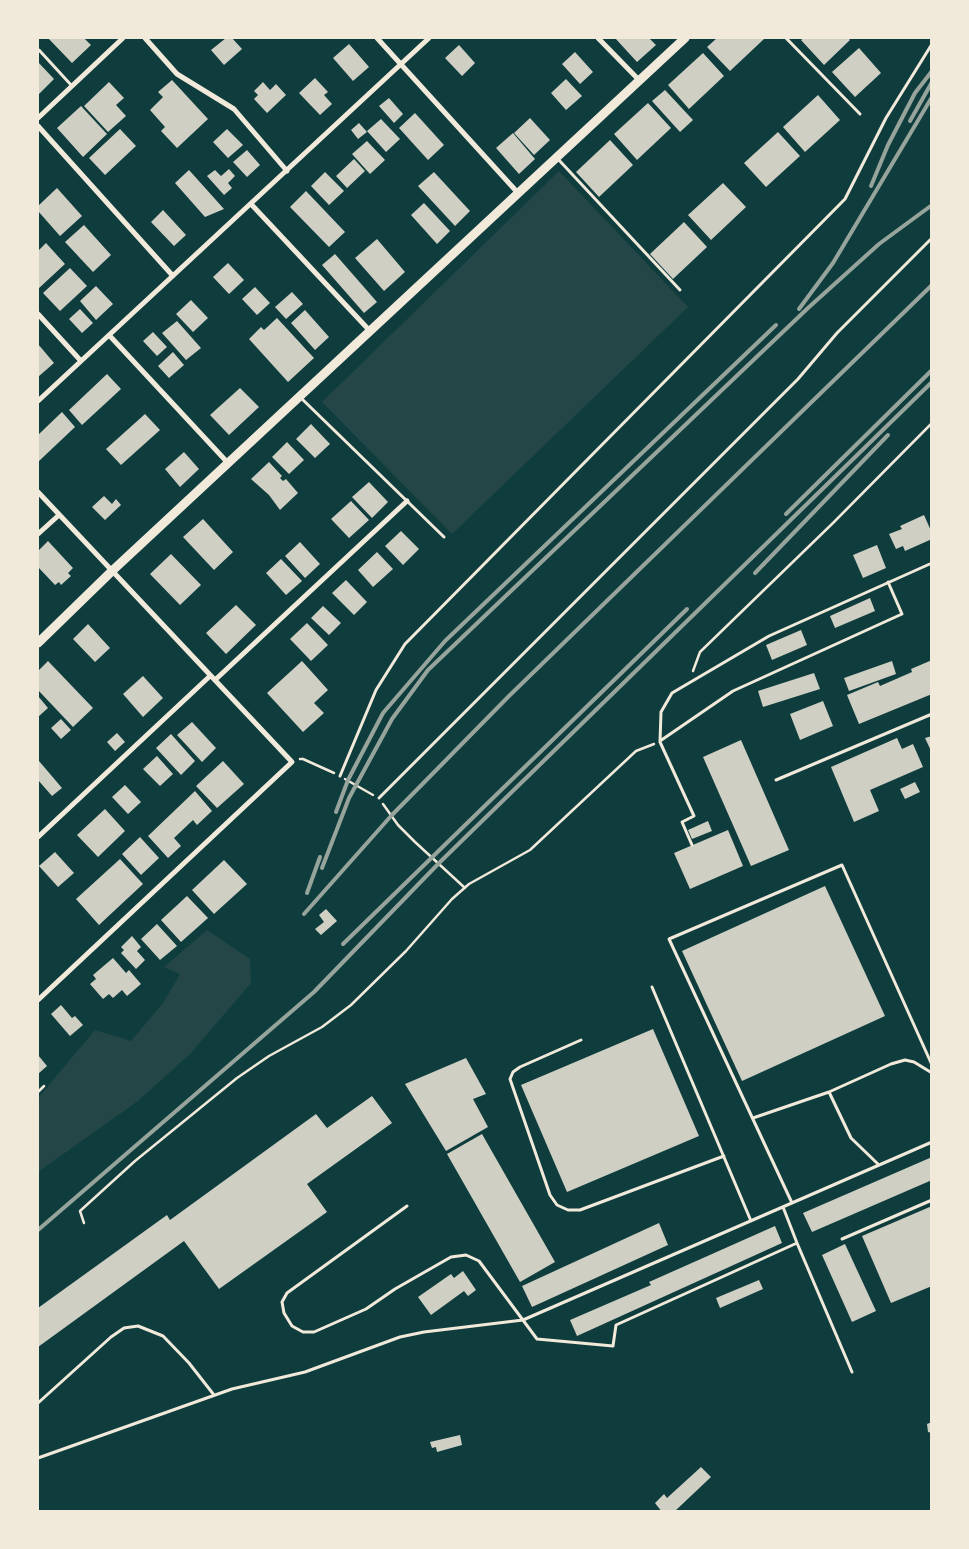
<!DOCTYPE html>
<html>
<head>
<meta charset="utf-8">
<style>
	body { margin:0 }
	#map { position:relative; width:969px; height:1549px; overflow:hidden; background:#0f3d3e; font-family:Commissioner,sans-serif }
	canvas { display:block }
	.frame { position:absolute; inset:0; border:39px solid #f1e9da; pointer-events:none }
</style>
</head>
<body>
<div id="map">
<canvas width="969" height="1549"></canvas>
<div class="frame"></div>
</div>
<script>
const ctx = document.querySelector('canvas').getContext('2d');
ctx.lineJoin = 'round';
function paint(path, color) {
  ctx.fillStyle = color;
  ctx.fill(path, 'evenodd');
}
function toPath(rows) {
  const path = new Path2D();
  for (const r of rows) {
    path.moveTo(r[0], r[1]);
    for (let i = 2; i < r.length; i += 2) path.lineTo(r[i], r[i + 1]);
  }
  return path;
}
function stroke(path, color, width, dash) {
  ctx.strokeStyle = color;
  ctx.lineWidth = width;
  ctx.lineCap = dash ? 'butt' : 'round';
  ctx.setLineDash(dash || []);
  ctx.stroke(path);
}
const green = toPath([
	[559,171,688,307,452,534,322,402],
	[207,930,250,959,251,983,190,1054,138,1101,38,1172,38,1098,95,1030,131,1041,163,1003,180,974,164,967]
]);
const building = toPath([
	[48,38,84,38,91,45,72,63],
	[226,38,232,38,242,49,224,65,211,50],
	[615,38,649,38,656,45,637,62],
	[717,38,763,38,764,39,730,71,707,47],
	[804,38,848,38,850,40,824,65,801,40],
	[349,44,369,67,353,81,333,58],
	[459,45,475,63,462,76,445,58],
	[859,48,881,73,855,97,832,72],
	[575,52,593,72,580,84,562,64],
	[703,53,724,76,689,109,668,85],
	[38,62,54,79,38,95],
	[315,78,328,92,324,95,332,104,320,115,299,93],
	[566,79,582,96,566,110,551,93],
	[172,80,208,119,177,148,161,131,165,127,150,110,163,97,158,92],
	[109,82,124,98,116,105,126,116,108,132,84,106],
	[263,82,270,90,276,84,286,95,267,113,254,99,258,95,254,91],
	[665,90,693,120,680,132,652,101],
	[818,95,840,120,805,152,783,127],
	[389,98,403,114,394,123,379,106],
	[648,103,671,128,637,160,614,134],
	[81,106,107,134,83,157,57,128],
	[415,113,444,145,428,160,399,128],
	[530,118,550,140,534,155,514,133],
	[381,119,400,139,386,152,367,131],
	[359,123,367,132,358,139,351,130],
	[120,129,136,146,105,175,89,158],
	[227,129,243,145,228,158,213,142],
	[778,132,800,156,766,187,744,163],
	[513,133,535,159,519,174,496,148],
	[610,140,633,165,599,197,576,172],
	[367,141,385,160,370,174,352,154],
	[247,150,260,165,247,177,233,162],
	[354,159,365,171,347,188,336,176],
	[229,169,235,176,228,183,232,188,224,195,207,176,215,170,221,176],
	[189,170,224,209,205,217,175,183],
	[325,172,344,191,329,205,311,186],
	[434,172,470,211,455,226,418,186],
	[723,183,746,207,711,240,688,215],
	[57,188,82,216,60,236,38,211,38,206],
	[306,191,345,232,329,247,290,207],
	[424,203,450,231,437,244,411,215],
	[163,210,186,235,174,246,151,222],
	[684,222,707,247,673,279,650,254],
	[84,225,111,255,93,272,65,242],
	[377,239,405,272,384,291,355,258],
	[46,243,65,264,38,289,38,251],
	[335,254,377,302,364,313,322,265],
	[228,263,244,280,229,294,213,277],
	[70,268,87,286,60,311,43,293],
	[96,286,113,304,96,320,80,301],
	[255,287,270,303,257,315,242,299],
	[292,292,303,304,286,319,275,307],
	[191,300,208,318,193,332,176,314],
	[80,309,93,323,82,333,69,319],
	[305,310,329,337,315,350,291,323],
	[277,318,314,358,288,382,249,339,261,327,264,330],
	[177,321,201,348,186,360,162,333],
	[153,332,167,347,157,356,143,341],
	[38,344,54,363,38,377],
	[173,352,184,365,169,378,158,366],
	[107,374,121,389,82,425,69,410],
	[240,388,259,407,229,435,210,415],
	[62,412,75,427,38,462,38,435],
	[145,414,160,430,121,465,106,449],
	[311,424,330,444,315,458,296,439],
	[287,442,304,460,289,474,272,457],
	[184,452,199,469,180,487,165,469],
	[269,462,282,476,280,478,283,481,286,479,298,493,280,510,269,495,251,479],
	[369,482,388,502,372,518,352,497],
	[104,496,112,504,116,499,121,505,105,520,92,507],
	[351,501,369,520,349,538,331,519],
	[924,515,932,533,932,539,905,551,903,546,896,549,889,534,902,529,900,526],
	[203,519,233,552,214,570,183,537],
	[401,531,419,549,403,565,385,546],
	[48,541,73,568,68,573,71,576,61,585,59,582,55,585,38,567,39,561,38,551],
	[300,542,320,564,305,578,285,556],
	[877,545,886,568,863,578,853,555],
	[377,552,393,569,373,587,358,570],
	[171,554,201,585,180,605,150,574],
	[281,559,302,581,286,595,266,573],
	[346,580,367,602,354,615,332,593],
	[870,598,875,611,835,628,830,616],
	[236,605,256,625,226,654,206,633],
	[323,606,341,623,329,635,311,618],
	[307,623,328,645,311,661,290,639],
	[88,624,110,648,95,662,73,639],
	[801,630,807,645,772,660,766,645],
	[932,660,932,694,859,724,847,695,878,682,880,686,912,672,911,669],
	[48,661,93,708,73,727,38,690,38,671],
	[302,661,328,690,314,703,324,713,303,732,267,693],
	[892,661,896,674,849,691,844,678],
	[814,673,820,689,763,707,758,691],
	[143,676,163,698,143,717,123,694],
	[38,696,48,708,38,717],
	[823,701,833,726,800,740,790,714],
	[61,719,71,730,61,739,51,728],
	[192,722,216,748,202,762,177,735],
	[117,733,125,742,115,751,107,742],
	[171,734,195,761,181,775,156,748],
	[932,736,932,753,925,738],
	[897,738,902,749,913,744,923,767,870,790,879,811,854,822,831,767],
	[741,740,789,850,751,866,703,757],
	[157,756,173,774,160,786,143,769],
	[39,761,62,788,52,796,38,780],
	[223,761,244,784,217,808,196,786],
	[915,782,920,792,905,799,900,789],
	[125,785,141,802,128,814,112,797],
	[195,791,212,811,197,825,193,820,174,838,181,846,168,858,148,836],
	[105,809,125,831,98,857,77,835],
	[708,821,712,831,692,839,688,830],
	[728,830,743,866,690,889,674,853],
	[140,837,159,858,141,875,122,854],
	[55,852,74,873,58,887,39,866],
	[120,859,143,884,99,925,76,899],
	[224,860,247,884,214,914,192,890],
	[825,886,885,1016,742,1081,682,951],
	[187,896,208,918,181,942,161,920],
	[326,909,337,921,321,935,315,929,324,922,319,915],
	[157,924,177,946,160,960,141,939],
	[132,936,141,947,137,951,145,960,136,969,121,953,124,950,121,947],
	[113,958,126,973,129,970,141,984,127,996,122,990,113,998,109,994,103,999,90,984,96,979,93,975],
	[61,1005,72,1018,75,1016,83,1025,70,1036,51,1014],
	[653,1029,699,1136,567,1192,521,1085],
	[38,1055,47,1066,38,1074],
	[466,1058,486,1094,473,1099,488,1127,446,1151,405,1084],
	[372,1096,392,1123,307,1184,327,1212,219,1289,184,1241,38,1347,38,1308,167,1215,170,1220,316,1114,327,1128],
	[482,1134,555,1262,520,1282,447,1154],
	[932,1157,932,1180,812,1232,803,1213],
	[932,1206,932,1286,891,1303,862,1236],
	[659,1223,668,1245,532,1307,522,1286],
	[775,1226,782,1243,577,1336,570,1320,651,1285,649,1282],
	[845,1244,876,1311,852,1322,822,1255],
	[463,1271,476,1290,468,1296,464,1291,431,1315,418,1297,451,1274,454,1278],
	[759,1280,763,1289,720,1308,716,1298],
	[932,1422,932,1433,928,1432,927,1424],
	[460,1435,462,1445,437,1452,436,1447,432,1448,430,1442],
	[701,1467,711,1477,674,1512,662,1512,655,1503,664,1494,667,1498]
]);
const path = toPath([
	[693,671,700,652,833,523,932,423],
	[300,759,303,759,334,773],
	[345,779,373,795],
	[383,804,398,825,415,842,465,888],
	[38,1092,44,1086],
	[84,1223,80,1211,135,1161,237,1078,269,1056,322,1027,351,1005,406,951,452,899,469,884,530,850,636,751,654,744]
]);
const service = toPath([
	[786,38,860,114],
	[39,50,72,86],
	[557,158,680,290],
	[301,398,444,537],
	[660,741,733,691,902,614,888,582],
	[340,776,376,690,405,644,845,199,886,118,932,44],
	[776,780,932,714],
	[379,798,798,379,837,333,932,238],
	[692,845,682,822,694,816,660,742,661,712,672,693,769,636,932,563],
	[652,987,751,1221],
	[581,1040,520,1067,513,1072,510,1079,550,1195,557,1205,568,1210,580,1210,724,1156],
	[829,1092,851,1138,879,1165],
	[753,1118,829,1092,891,1064,905,1060,914,1062,932,1073],
	[792,1203,669,939,842,865,932,1065],
	[407,1206,287,1293,282,1302,284,1313,292,1326,303,1332,314,1332,366,1309,395,1289,451,1257,466,1255,479,1261,537,1339,613,1346,616,1325,797,1243,783,1207],
	[842,1239,932,1200],
	[797,1243,852,1372],
	[38,1403,111,1337,124,1328,138,1326,163,1336,189,1363,214,1395],
	[38,1458,232,1389,305,1372,400,1337,424,1332,523,1320,932,1142]
]);
const minor = toPath([
	[145,38,177,74,234,109,287,171],
	[377,38,518,193],
	[598,38,639,80],
	[38,118,123,38],
	[38,126,173,276],
	[251,204,370,331],
	[38,314,81,361],
	[109,335,228,463],
	[38,401,429,38],
	[38,492,292,762,38,1000],
	[38,534,59,515],
	[215,680,407,501],
	[38,837,210,676]
]);
const tertiary = toPath([
	[38,643,112,571,685,38]
]);
const rail = toPath([
	[910,121,932,82],
	[871,186,888,145,915,93,932,71],
	[799,309,833,263,932,97],
	[786,514,932,370],
	[755,573,888,435],
	[336,812,348,780,383,713,445,641,776,325],
	[322,868,349,798,392,719,428,670,808,308,879,244,932,205],
	[307,893,320,857],
	[304,914,391,816,509,696,932,285],
	[343,944,687,609],
	[38,1230,314,992,439,863,932,382]
]);
paint(green, '#244646');
paint(building, '#cfcfc3');
stroke(path, '#f1e9da', 2.5);
stroke(service, '#f1e9da', 3);
stroke(minor, '#f1e9da', 5);
stroke(tertiary, '#f1e9da', 9);
stroke(rail, '#97a49c', 4);
</script>
</body>
</html>
